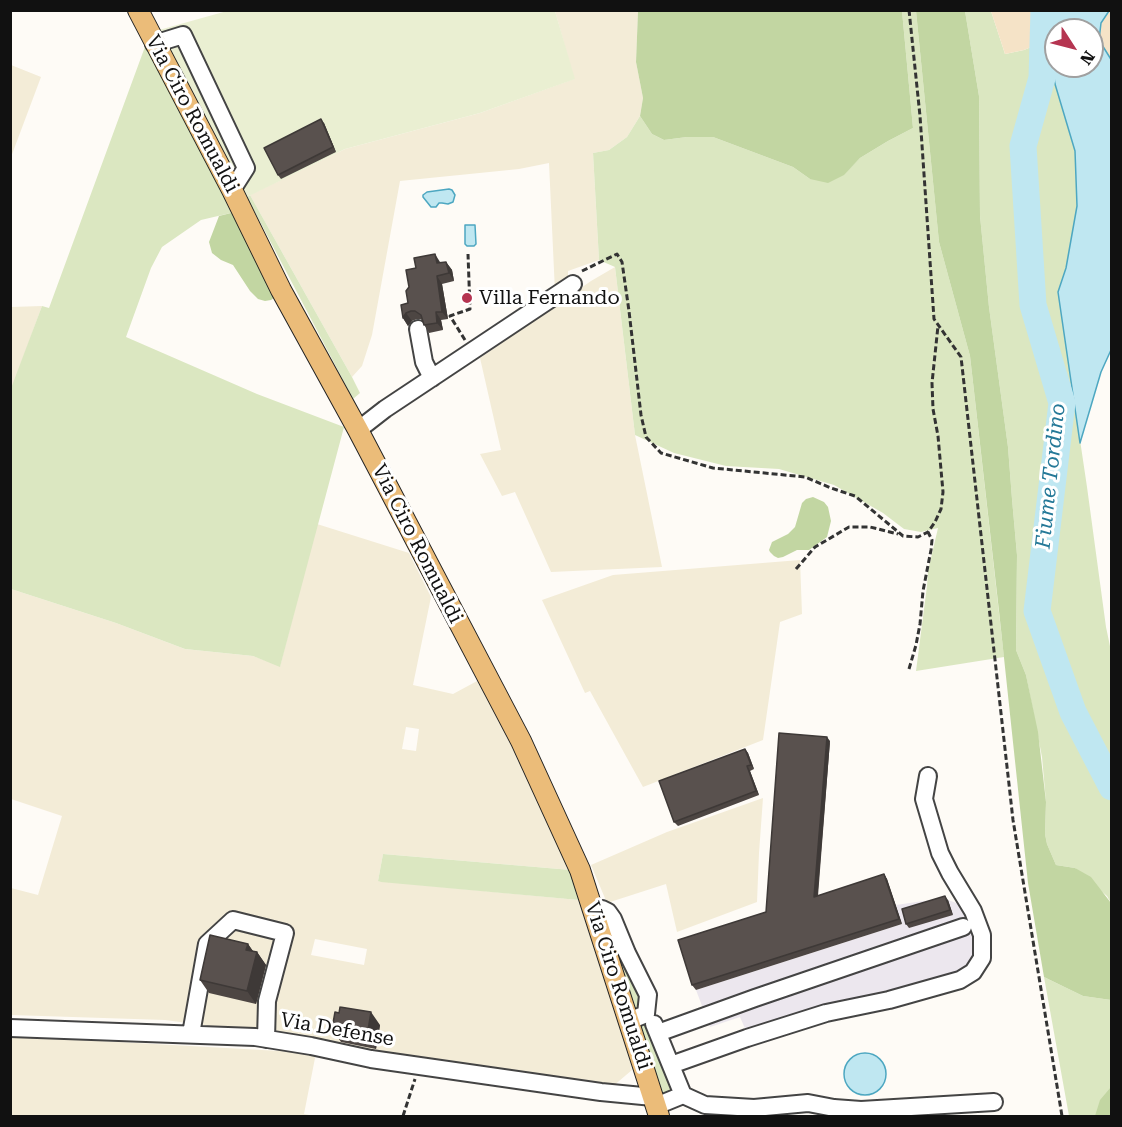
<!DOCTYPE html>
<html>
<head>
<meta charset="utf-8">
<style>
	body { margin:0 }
	#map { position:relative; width:1122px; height:1127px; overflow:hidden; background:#fefbf6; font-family:"Roboto Serif",serif }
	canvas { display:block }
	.frame { position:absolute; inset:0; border:12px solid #111; pointer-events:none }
	.north { position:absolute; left:1044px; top:18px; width:60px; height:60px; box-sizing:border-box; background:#fff; border:2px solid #a0a0a0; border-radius:50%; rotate:126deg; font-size:16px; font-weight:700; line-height:24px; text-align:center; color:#111 }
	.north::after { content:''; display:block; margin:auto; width:21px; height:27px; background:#b53551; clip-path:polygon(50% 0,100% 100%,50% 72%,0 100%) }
</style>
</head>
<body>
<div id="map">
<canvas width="1122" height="1127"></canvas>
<div class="frame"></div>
<div class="north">N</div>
</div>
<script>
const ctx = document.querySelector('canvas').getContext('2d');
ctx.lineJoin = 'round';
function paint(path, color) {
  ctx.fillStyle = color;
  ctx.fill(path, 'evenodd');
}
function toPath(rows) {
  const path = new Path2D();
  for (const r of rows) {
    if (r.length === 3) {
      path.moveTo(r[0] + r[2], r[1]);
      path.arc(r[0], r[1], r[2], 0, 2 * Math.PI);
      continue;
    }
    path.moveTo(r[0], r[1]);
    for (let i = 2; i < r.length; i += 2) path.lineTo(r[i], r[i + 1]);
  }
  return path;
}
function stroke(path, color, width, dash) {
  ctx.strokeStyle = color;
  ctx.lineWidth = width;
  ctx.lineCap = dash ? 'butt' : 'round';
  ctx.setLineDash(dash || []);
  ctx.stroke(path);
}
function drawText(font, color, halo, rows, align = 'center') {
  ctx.font = font + ' "Roboto Serif",serif';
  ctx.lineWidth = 6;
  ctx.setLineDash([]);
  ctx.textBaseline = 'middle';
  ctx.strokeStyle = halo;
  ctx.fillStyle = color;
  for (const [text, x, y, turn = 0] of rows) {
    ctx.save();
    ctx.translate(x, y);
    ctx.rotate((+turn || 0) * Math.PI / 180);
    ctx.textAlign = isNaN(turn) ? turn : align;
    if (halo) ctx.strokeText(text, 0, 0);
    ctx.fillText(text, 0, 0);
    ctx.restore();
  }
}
const industrial = toPath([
	[948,900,962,905,970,919,976,946,971,969,747,1033,740,1017,710,1027,696,990,902,924,896,905,923,901]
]);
const farmland = toPath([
	[555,11,638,11,636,62,643,98,640,116,627,137,609,150,593,153,599,260,568,271,568,284,555,292,549,163,519,169,400,181,372,335,362,366,352,377,250,195,345,149,480,113,574,79],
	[11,65,41,77,11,157],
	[615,267,635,435,662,567,551,572,515,492,502,496,480,454,501,450,480,358,591,281],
	[42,306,11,391,11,307],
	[317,524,409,553,431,597,413,685,453,694,479,680,541,800,571,870,383,854,378,881,579,900,595,952,622,1025,632,1070,612,1087,375,1054,270,1034,165,1020,11,1015,11,888,38,895,62,816,11,799,11,589,116,623,185,649,253,656,280,666],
	[406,727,419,729,416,751,402,749],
	[315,939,367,949,364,965,311,955],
	[800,560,802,614,780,622,763,740,643,787,590,691,585,693,542,600,613,575],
	[763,798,759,853,757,902,677,932,666,884,607,903,591,865,667,832],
	[10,1036,316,1053,304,1114,315,1116,11,1116]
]);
const green = toPath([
	[902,11,916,11,939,242,970,356,1004,657,916,671,927,586,928,571,938,528,921,532,904,529,883,513,834,485,779,469,726,466,674,453,635,435,615,267,599,260,593,153,609,150,627,137,640,116,652,134,664,140,687,137,713,137,793,167,810,179,844,174,860,158,888,141,913,128],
	[965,11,991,11,1005,54,1024,50,1038,44,1049,43,1055,84,1075,151,1077,206,1066,268,1058,292,1087,487,1106,627,1111,651,1111,903,1107,896,1075,868,1056,865,1047,844,1045,834,1046,802,1042,757,1026,675,1016,650,1017,555,1012,499,1008,447,989,307,980,216,979,96],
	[146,44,235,212,201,220,162,247,151,268,126,337,257,394,344,427,280,667,253,656,185,649,116,623,11,589,10,391,42,306,49,308],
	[250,195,352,377,360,393,353,399,247,197],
	[383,854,571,870,579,900,381,882,378,881],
	[606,918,638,991,641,1007,639,1008,635,1008,632,1005],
	[1044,977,1083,996,1111,1000,1111,1116,1069,1116],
	[644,1024,647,1025,659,1057,669,1073,673,1087,670,1092,662,1093,660,1091,641,1034,641,1027]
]);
const forest = toPath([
	[638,11,902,11,913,128,888,141,860,158,844,175,828,183,810,179,793,167,713,137,687,137,664,140,652,134,640,116,643,98,636,62],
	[916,11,965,11,979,96,980,216,989,307,1008,447,1012,499,1017,555,1016,650,1026,675,1038,732,1046,802,1045,834,1047,844,1056,865,1075,868,1091,877,1111,903,1111,1000,1083,996,1044,977,1028,883,999,611,970,356,939,242],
	[235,212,277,296,271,300,265,301,258,299,250,291,233,265,221,260,212,253,209,242,219,216],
	[813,497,824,502,828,507,831,521,827,537,809,550,797,550,783,557,778,558,774,556,770,552,769,550,772,542,788,534,795,527,802,503,806,499],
	[1111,1087,1111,1116,1095,1116,1100,1100]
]);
const sand = toPath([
	[991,11,1048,11,1049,43,1038,44,1024,50,1005,54],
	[1109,11,1111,11,1111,61,1099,40,1101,23]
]);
const pitch = toPath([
	[227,11,555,11,575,79,480,113,345,149,247,197,159,30]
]);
const water = toPath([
	[1048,11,1109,11,1101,23,1099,40,1112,61,1111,350,1101,372,1080,443,1058,292,1066,268,1077,206,1075,151,1055,84,1049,43,1048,11],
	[1056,30,1092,30,1092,66,1056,66,1056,30],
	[449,189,452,190,455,195,453,202,448,204,442,203,439,203,436,207,431,207,423,197,423,195,427,192,449,189],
	[465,225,475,225,476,244,474,246,467,246,465,244,465,225],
	[865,1074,21]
]);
const river = toPath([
	[1044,10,1042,78,1023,146,1033,305,1062,403,1037,611,1073,712,1112,787]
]);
const path = toPath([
	[909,10,920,116,934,319,961,357,1013,820,1062,1116],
	[582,271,617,254,622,262,629,311,641,415,646,437,661,453,713,468,805,477,831,488,855,496,903,536,918,537,928,532,935,522,941,509,943,492,938,436,933,409,932,383,938,326],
	[465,340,450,316,470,309,468,254],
	[796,569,815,547,849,527,870,527,898,534],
	[909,669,916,645,920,624,923,591,931,550,932,540,928,532],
	[403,1116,415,1079]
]);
const minor = toPath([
	[154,44,183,35,246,168,232,190],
	[418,329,424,362,432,378],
	[358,430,385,409,573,284],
	[594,911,602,909,608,912,613,919,627,953,648,995,646,1014,629,1021],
	[654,1024,683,1095,656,1106],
	[10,1028,255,1037,311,1046,371,1059,601,1092,653,1097],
	[658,1033,755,998,963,927],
	[191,1034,207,944,233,920,285,933,267,1001,266,1039],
	[671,1065,747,1038,826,1013,889,1000,960,980,973,972,982,958,982,935,973,911,950,873,940,853,924,799,928,776],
	[683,1095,705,1105,754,1108,808,1103,834,1108,861,1110,994,1102]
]);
const major = toPath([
	[138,10,232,190,281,290,358,430,521,741,580,870,659,1116]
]);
const wall = toPath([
	[324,123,336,152,281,179,278,175],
	[440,262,441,263,446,262,452,270,454,281,442,284,448,319,441,320,443,330,429,333,421,319,417,319,412,321,408,326,403,318,408,303,409,287,416,268],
	[830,741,818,896,884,874,887,879,902,924,696,990,692,985,766,912],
	[745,749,748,753,754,769,750,771,759,795,678,826,674,822],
	[948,900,953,915,909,928,906,924],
	[248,944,253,951,257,952,266,965,256,1004,209,993,200,980],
	[380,1025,376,1049,341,1042,332,1029]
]);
const shadedWall = toPath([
	[321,119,324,123,336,152,333,147],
	[435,254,440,262,442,271,437,263],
	[446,262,452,270,454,281,449,273],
	[437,276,442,284,448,319,442,312],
	[436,312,441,320,443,330,437,323],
	[406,313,412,321,408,326,403,318],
	[827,737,830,741,817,902,814,897],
	[745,749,748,753,754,769,751,765],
	[747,766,750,771,759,795,756,791],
	[884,874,887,879,902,924,899,919],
	[945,896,948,900,953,915,950,910],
	[248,944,256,956,257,952,266,965,256,1004,247,991,246,950],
	[371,1012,380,1025,376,1049,367,1036]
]);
const building = toPath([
	[321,119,333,147,278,175,264,148,321,119],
	[435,254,437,263,446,262,449,273,437,276,442,312,436,312,437,323,424,325,421,315,415,311,411,311,406,313,403,318,401,305,408,303,406,291,409,287,406,270,416,268,414,258,435,254],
	[779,733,827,737,814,897,884,874,899,919,692,985,678,940,766,912,779,733],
	[745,749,751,765,747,766,756,791,674,822,659,781,745,749],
	[945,896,950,910,906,924,902,909,945,896],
	[210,935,248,944,246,950,257,952,247,991,200,980,210,935],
	[340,1007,371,1012,367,1036,332,1029,335,1012,339,1013,340,1007]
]);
const markers = [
	[467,298,6,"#b53551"]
];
const streetNames = [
	["Via Ciro Romualdi",192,114,62],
	["Via Ciro Romualdi",417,544,63],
	["Via Ciro Romualdi",618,986,72],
	["Via Defense",337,1030,10]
];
const poiNames = [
	["Villa Fernando",479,298]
];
const waterNames = [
	["Fiume Tordino",1051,476,-84]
];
paint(industrial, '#ece7ee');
paint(farmland, '#f3ecd7');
paint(green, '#dbe7c1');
paint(forest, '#c2d6a2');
paint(sand, '#f5e3c7');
paint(pitch, '#eaefd2');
paint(water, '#bfe7f1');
stroke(water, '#4da7c1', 1.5);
stroke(river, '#bfe7f1', 27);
stroke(minor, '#444', 20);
stroke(major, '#222', 22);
stroke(path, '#333', 3, [6, 3]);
stroke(minor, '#fff', 16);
stroke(major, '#ebbc79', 20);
paint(wall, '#4d4643');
paint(shadedWall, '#3e3937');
paint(building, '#59514e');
stroke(building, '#3e3937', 1.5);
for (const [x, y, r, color] of markers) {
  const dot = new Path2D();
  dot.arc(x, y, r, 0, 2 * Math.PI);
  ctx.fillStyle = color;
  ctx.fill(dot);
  stroke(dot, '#fff', 2);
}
drawText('20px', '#111', '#fff', streetNames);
drawText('20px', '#111', '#fff', poiNames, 'left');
drawText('italic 21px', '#257998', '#fff', waterNames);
</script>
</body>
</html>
